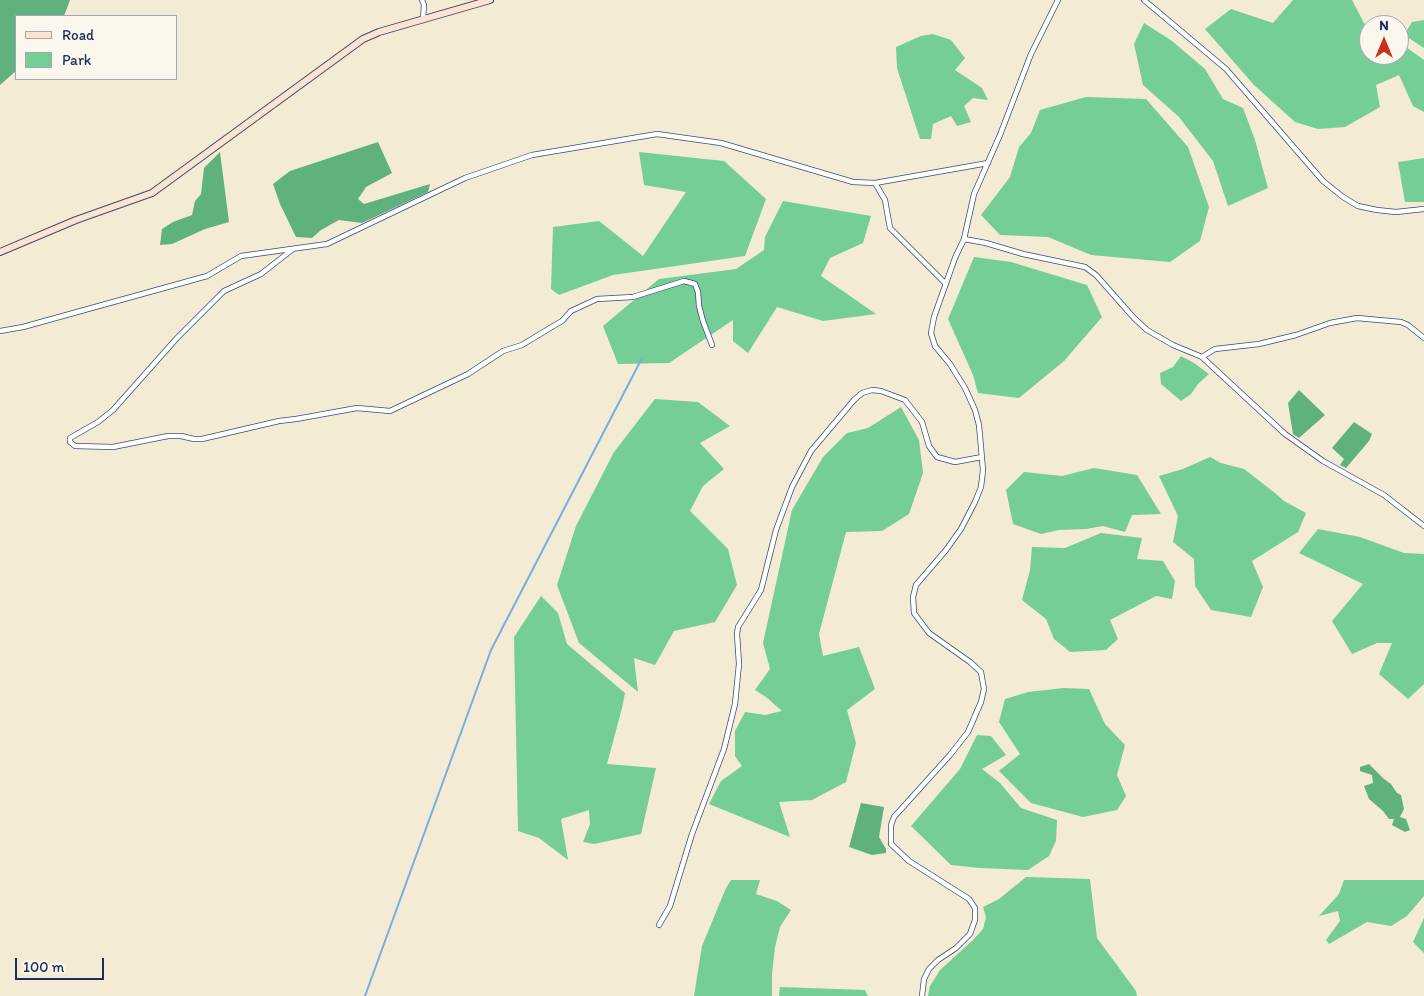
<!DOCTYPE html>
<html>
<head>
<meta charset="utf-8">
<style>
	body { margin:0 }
	#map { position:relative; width:1424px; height:996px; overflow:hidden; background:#f3ebd3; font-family:Itim,sans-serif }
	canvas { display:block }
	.legend { position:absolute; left:15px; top:15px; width:162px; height:65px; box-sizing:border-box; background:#fbf7ec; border:1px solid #a1a7b3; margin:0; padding:6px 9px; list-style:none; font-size:15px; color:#1b2f5e }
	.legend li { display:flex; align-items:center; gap:10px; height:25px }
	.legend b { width:25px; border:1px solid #a1a7b3 }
	.north { position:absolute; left:1359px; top:15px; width:50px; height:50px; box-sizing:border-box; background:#fbf7ec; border:1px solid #a1a7b3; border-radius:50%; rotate:0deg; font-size:14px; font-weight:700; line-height:20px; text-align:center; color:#1b2f5e }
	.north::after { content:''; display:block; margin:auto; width:18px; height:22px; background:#c8321e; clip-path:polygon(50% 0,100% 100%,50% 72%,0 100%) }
	.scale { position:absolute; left:15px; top:958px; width:89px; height:22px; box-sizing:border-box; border:2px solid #1b2f5e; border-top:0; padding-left:6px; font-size:15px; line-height:18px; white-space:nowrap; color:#1b2f5e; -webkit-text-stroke:4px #fbf7ec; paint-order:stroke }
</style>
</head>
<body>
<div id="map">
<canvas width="1424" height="996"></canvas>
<ul class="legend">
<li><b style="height:6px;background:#fde4d1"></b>Road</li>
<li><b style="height:14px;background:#74ce95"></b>Park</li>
</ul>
<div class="north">N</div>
<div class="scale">100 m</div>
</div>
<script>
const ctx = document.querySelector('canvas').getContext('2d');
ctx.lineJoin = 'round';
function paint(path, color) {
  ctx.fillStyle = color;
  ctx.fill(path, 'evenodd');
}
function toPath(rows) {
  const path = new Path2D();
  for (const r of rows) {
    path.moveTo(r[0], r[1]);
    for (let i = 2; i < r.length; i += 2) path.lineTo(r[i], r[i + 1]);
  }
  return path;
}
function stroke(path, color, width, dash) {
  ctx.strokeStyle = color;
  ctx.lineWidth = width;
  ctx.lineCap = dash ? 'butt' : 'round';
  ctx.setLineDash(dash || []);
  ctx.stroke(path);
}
const green = toPath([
	[1293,0,1352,0,1366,27,1369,28,1369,55,1399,55,1399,42,1424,60,1424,112,1413,106,1399,75,1376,85,1380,107,1345,127,1318,129,1295,122,1254,85,1205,29,1231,9,1273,23],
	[1424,20,1424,48,1404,35,1412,22],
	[1144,23,1172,41,1205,69,1223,99,1243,108,1255,140,1268,188,1228,206,1213,161,1179,117,1143,85,1134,44],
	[933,34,951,40,965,58,955,70,982,88,988,100,973,98,964,106,971,122,957,126,951,116,933,124,931,139,920,139,897,68,896,47,921,36],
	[1086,97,1146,99,1188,147,1209,207,1200,241,1170,262,1091,255,1048,237,1000,235,981,215,1010,177,1019,147,1031,133,1040,110],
	[639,152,724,161,766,199,745,256,613,275,559,295,551,289,553,227,599,221,643,256,686,192,644,185],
	[1424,158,1424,202,1405,202,1398,162],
	[783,201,871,216,863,243,830,258,821,276,876,314,823,321,777,307,748,353,733,341,733,320,669,363,618,364,603,326,659,279,736,269,764,250,765,237],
	[974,257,1011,262,1087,285,1102,317,1064,361,1019,398,978,393,973,375,948,319],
	[1181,356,1194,363,1209,374,1198,384,1191,394,1181,401,1161,384,1160,373,1173,367],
	[655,399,698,402,730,426,700,443,724,469,703,486,690,511,728,549,737,585,715,622,674,631,655,665,634,658,638,692,579,643,557,585,576,526,614,452],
	[901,407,919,440,923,473,909,514,882,531,846,532,819,634,823,656,859,647,875,689,847,710,856,743,846,782,812,800,779,802,790,837,709,804,721,781,742,766,735,756,735,731,745,712,765,715,782,711,766,697,755,690,770,669,763,643,792,510,823,457,847,433,868,428],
	[1210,457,1221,463,1244,469,1275,493,1284,501,1306,513,1298,532,1252,561,1263,587,1251,617,1211,610,1195,586,1194,559,1173,542,1178,516,1159,476,1183,469],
	[1094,468,1137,475,1161,514,1132,515,1125,532,1103,526,1086,529,1059,530,1041,534,1013,524,1006,490,1024,472,1062,476],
	[1318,529,1360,537,1404,553,1424,554,1424,684,1408,699,1379,674,1392,643,1377,643,1352,654,1332,621,1363,584,1299,553],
	[1101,533,1142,538,1137,559,1163,561,1175,581,1172,599,1156,596,1110,620,1118,639,1106,650,1070,652,1054,639,1046,619,1022,600,1030,570,1032,547,1065,548],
	[541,596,558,613,567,644,625,693,622,708,607,764,656,768,641,834,594,844,583,842,590,824,589,810,561,819,568,860,539,838,518,831,514,637],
	[1064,688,1089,689,1105,724,1125,745,1117,775,1126,796,1117,810,1083,817,1031,803,999,771,1020,754,999,722,1005,699,1028,692],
	[977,735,991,736,1006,755,982,769,1000,783,1021,808,1057,820,1056,841,1049,856,1028,870,980,868,951,865,911,826,960,769],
	[1026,877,1090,879,1097,938,1136,991,1137,996,928,996,930,986,940,970,973,940,983,929,986,917,983,907,999,899],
	[731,880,760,880,756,894,777,901,791,910,780,927,775,947,772,974,772,996,694,996,702,946,726,888],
	[1344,880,1424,880,1424,896,1407,916,1391,926,1367,922,1329,944,1326,940,1340,921,1338,911,1319,916,1339,894],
	[1424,918,1424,953,1413,942],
	[780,987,865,990,868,996,779,996]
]);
const forest = toPath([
	[0,0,70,0,64,16,16,16,16,71,0,85],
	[378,142,392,173,366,187,358,199,364,204,430,184,428,192,362,223,339,220,321,230,312,238,296,237,280,204,273,184,290,171],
	[220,152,229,222,205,229,172,244,160,245,162,229,173,222,192,215,195,201,201,194,204,168],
	[1299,390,1325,415,1299,438,1293,434,1288,403],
	[1354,422,1372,434,1369,441,1346,468,1340,465,1344,459,1332,448],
	[1369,764,1384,779,1391,784,1397,793,1401,795,1404,809,1400,817,1406,819,1410,830,1405,832,1392,825,1394,819,1389,819,1383,811,1369,799,1364,786,1373,783,1372,775,1360,771,1360,767],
	[861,803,884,807,879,837,886,849,886,853,872,855,849,847]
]);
const stream = toPath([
	[365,996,491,650,642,358]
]);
const street = toPath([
	[422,0,424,5,423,19],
	[1144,0,1226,69,1323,181,1343,197,1358,206,1377,210,1396,212,1424,209],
	[875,183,885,200,890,228,946,284],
	[964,239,986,243,1023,254,1085,267,1096,275,1134,318,1147,330,1173,345,1202,357,1285,434,1323,461,1384,495,1424,526],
	[293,249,261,274,224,291,177,338,113,410,98,422,70,438,70,442,75,446,113,447,168,436,181,436,194,439,202,439,279,421,296,419,357,408,390,411,468,374,503,351,522,345,550,328,562,321,571,311,597,299,633,297,684,281,695,284,698,292,699,306,703,321,712,345],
	[0,331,23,327,207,276,241,256,327,244,465,178,532,155,657,134,721,143,853,182,875,183,988,163],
	[1202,357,1215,349,1259,344,1296,335,1330,323,1357,318,1401,322,1408,325,1424,338],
	[659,925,670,906,692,834,724,749,735,704,739,664,737,634,738,627,761,590,776,530,792,487,811,451,854,400,862,393,872,390,881,391,905,400,922,422,929,446,937,457,955,462,982,457],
	[922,996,924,979,929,969,938,960,956,948,970,934,975,920,975,908,969,899,909,861,891,844,891,825,894,817,950,755,968,732,981,702,984,689,981,672,970,662,929,633,914,613,913,597,916,585,946,550,961,529,975,502,981,487,983,470,979,425,975,410,965,388,950,364,935,346,931,333,934,317,955,258,964,239,974,194,1000,135,1031,54,1058,0]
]);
const secondary = toPath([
	[0,252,76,220,152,193,363,39,379,32,490,0]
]);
paint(green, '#74ce95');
paint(forest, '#5fb17e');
stroke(stream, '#77aee6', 2);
stroke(street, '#3b4b70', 6);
stroke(secondary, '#3b4b70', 8);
stroke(street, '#fff', 4.5);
stroke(secondary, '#fde4d1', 6);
</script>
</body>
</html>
